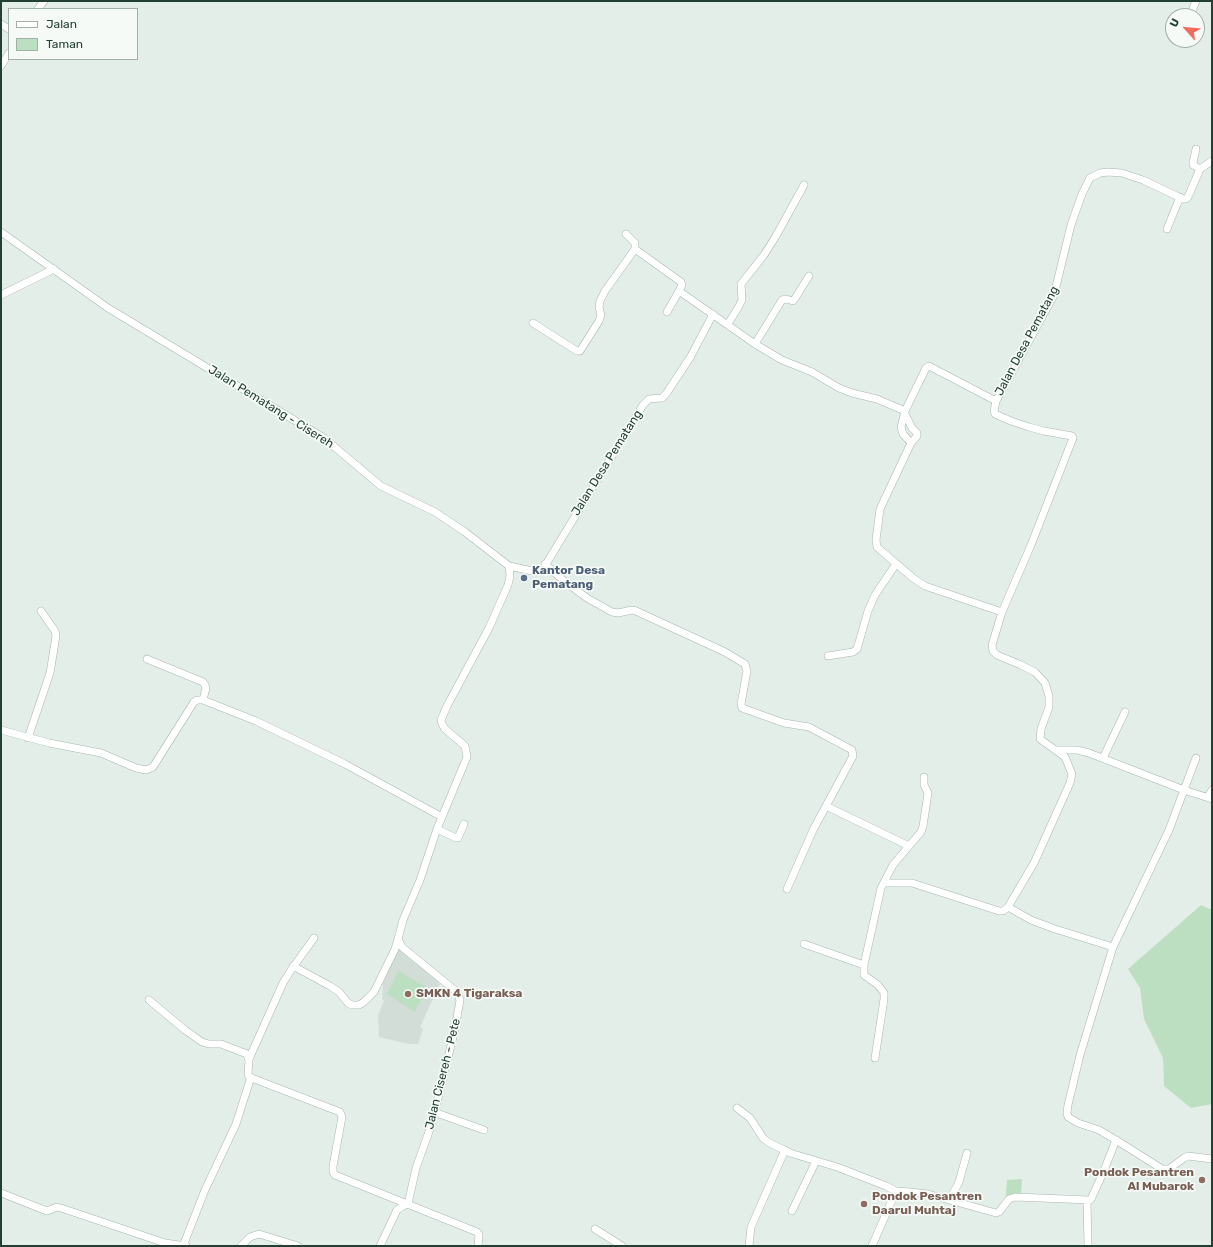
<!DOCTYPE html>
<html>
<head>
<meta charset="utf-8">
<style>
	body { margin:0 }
	#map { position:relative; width:1213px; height:1247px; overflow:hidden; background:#e4eee8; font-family:Rubik,sans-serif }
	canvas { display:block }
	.frame { position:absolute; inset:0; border:2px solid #234034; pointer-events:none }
	.legend { position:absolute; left:8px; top:8px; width:130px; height:52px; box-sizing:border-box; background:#f5faf7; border:1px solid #a1b0a9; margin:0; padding:5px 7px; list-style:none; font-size:12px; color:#234034 }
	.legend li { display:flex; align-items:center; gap:8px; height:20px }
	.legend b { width:20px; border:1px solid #a1b0a9 }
	.north { position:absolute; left:1165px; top:8px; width:40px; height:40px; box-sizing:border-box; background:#f5faf7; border:1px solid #a1b0a9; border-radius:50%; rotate:297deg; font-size:11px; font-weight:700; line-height:16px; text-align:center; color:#234034 }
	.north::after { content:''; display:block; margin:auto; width:14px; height:18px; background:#f26c5d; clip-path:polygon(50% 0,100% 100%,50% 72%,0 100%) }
</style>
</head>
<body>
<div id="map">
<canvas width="1213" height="1247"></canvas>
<div class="frame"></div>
<ul class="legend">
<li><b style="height:5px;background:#fff"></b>Jalan</li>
<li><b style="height:11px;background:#bddfc1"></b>Taman</li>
</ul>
<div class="north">U</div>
</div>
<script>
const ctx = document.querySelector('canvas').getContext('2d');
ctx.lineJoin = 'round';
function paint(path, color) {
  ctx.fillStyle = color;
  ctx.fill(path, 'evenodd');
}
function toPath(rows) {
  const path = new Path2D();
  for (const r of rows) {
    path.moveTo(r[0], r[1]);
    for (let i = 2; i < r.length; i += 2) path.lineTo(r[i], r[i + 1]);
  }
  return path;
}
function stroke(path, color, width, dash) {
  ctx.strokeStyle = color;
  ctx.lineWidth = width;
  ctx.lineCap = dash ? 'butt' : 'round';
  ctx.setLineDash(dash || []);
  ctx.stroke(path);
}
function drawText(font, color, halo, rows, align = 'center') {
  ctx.font = font + ' Rubik,sans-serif';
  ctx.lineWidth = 3.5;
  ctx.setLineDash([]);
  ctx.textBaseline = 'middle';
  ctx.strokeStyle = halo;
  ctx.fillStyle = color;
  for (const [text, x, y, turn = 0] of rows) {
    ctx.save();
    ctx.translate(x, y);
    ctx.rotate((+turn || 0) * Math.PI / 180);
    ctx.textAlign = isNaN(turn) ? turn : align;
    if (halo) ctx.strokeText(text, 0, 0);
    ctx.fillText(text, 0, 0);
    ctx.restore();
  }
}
const built = toPath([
	[397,947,408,953,436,978,440,985,434,990,434,997,420,1027,423,1029,418,1044,409,1044,379,1037,378,1015,384,1001,382,999,383,984,389,963]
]);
const green = toPath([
	[1201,905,1212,910,1212,1104,1191,1108,1164,1086,1163,1058,1144,1019,1140,988,1128,969],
	[398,971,428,988,415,1012,387,994],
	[1022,1179,1021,1195,1006,1196,1007,1180]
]);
const minor = toPath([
	[38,9,44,1],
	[1190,16,1196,1],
	[1,24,9,29],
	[1,66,9,53],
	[1196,149,1193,163,1193,165,1200,169],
	[1212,161,1200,169,1188,197,1186,199,1183,199,1143,180,1122,173,1108,172,1100,173,1090,178,1082,194,1071,225,1054,295,996,401,994,411,995,414,1011,421,1029,427,1044,431,1072,436,1073,438,1031,545,1002,612,992,645,993,651,997,655,1021,665,1035,672,1045,683,1049,696,1049,707,1041,729,1040,739,1065,757,1072,774,1070,783,1034,863,1008,907,1031,920,1055,929,1113,947,1080,1055,1068,1105,1067,1113,1068,1117,1078,1123,1099,1130,1116,1140,1162,1169,1169,1169,1184,1158,1188,1156,1212,1159],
	[1167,229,1180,197],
	[1,232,108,308,324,438,381,486,435,512,465,532,509,566,510,576,508,585,489,628,447,706,441,720,442,724,445,729,465,746,467,757,437,829,420,880,403,920,398,939,402,947,408,952,457,992,460,1000,455,1029,431,1126,416,1168,408,1204],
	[626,234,635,243,635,249,681,282,682,285,679,291,667,312],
	[679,291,755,344,782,360,812,372,839,388,852,393,877,399,905,411,926,368,929,366,996,401],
	[1,295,54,269],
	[533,323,577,351,580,351,599,321,601,315,599,307,600,301,605,291,635,249],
	[728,324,739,306,742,300,741,284,764,255,776,236,804,185],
	[755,344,782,300,786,299,793,301,794,300,809,276],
	[905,411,901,427,903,434,911,443,880,509,876,540,877,547,913,578,925,586,1002,612],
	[905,414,912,428,917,433,917,436,911,443],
	[545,564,564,581,587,598,612,612,618,613,632,610,636,611,725,652,745,664,747,671,741,704,742,708,784,723,809,727,852,750,853,756,826,806,909,846,893,865,881,888,864,965,864,975,878,985,884,993,884,999,875,1058],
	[509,566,532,571,541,570,543,569,643,405,649,399,662,398,666,394,691,356,713,314],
	[828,656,853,652,857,649,868,611,875,595,896,564],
	[147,659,203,682,205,685,206,688,203,700],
	[1,730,49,743,101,753,136,768,146,770,153,767,194,702,197,700,203,700,256,721,345,764,442,817],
	[28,738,50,673,56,636,55,631,41,611],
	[1056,750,1077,750,1089,753,1184,790,1212,799],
	[1103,758,1125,712],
	[1208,797,1212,790],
	[437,829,456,838,458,838,464,824],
	[909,846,921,832,923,826,928,793,924,785,924,777],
	[884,883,912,883,999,911,1003,911,1008,907],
	[787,889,814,828,826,806],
	[804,944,864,965],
	[1113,947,1169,830,1196,758],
	[293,966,330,986,339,992,348,1003,352,1005,359,1005,364,1002,374,992,395,949,398,939],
	[149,1000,185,1030,202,1042,209,1044,221,1044,247,1054,249,1061,248,1074,249,1077,340,1112,342,1117,333,1166,333,1172,335,1175,477,1232,479,1235,478,1246],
	[249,1059,283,983,291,970,314,938],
	[737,1108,750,1118,763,1138,768,1142,790,1153,837,1167,886,1186,896,1191],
	[434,1112,484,1130],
	[896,1191,910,1192,928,1194,996,1213,999,1212,1009,1199,1015,1197,1089,1200,1091,1199,1103,1173,1116,1140],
	[1,1193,47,1211,57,1207,64,1209,165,1243,186,1246],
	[950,1199,959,1182,967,1153],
	[1087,1200,1088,1246],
	[792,1211,816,1161],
	[595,1229,622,1246],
	[183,1246,205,1190,236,1124,251,1077],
	[241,1246,250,1237,259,1234,298,1246],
	[380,1246,397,1210,403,1206,408,1204],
	[749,1246,751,1227,785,1150],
	[872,1246,896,1191]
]);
const markers = [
	[524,578,4,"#5c6f8a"],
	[408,994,4,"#8d6e63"],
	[1202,1180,4,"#8d6e63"],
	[864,1204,4,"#8d6e63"]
];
const streetNames = [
	["Jalan Desa Pematang",1027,341,-62],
	["Jalan Pematang - Cisereh",271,407,32],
	["Jalan Desa Pematang",607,463,-58],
	["Jalan Cisereh - Pete",443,1074,-76]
];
const serviceNames = [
	["Kantor Desa",532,571],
	["Pematang",532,585]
];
const educationNames = [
	["SMKN 4 Tigaraksa",416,994],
	["Pondok Pesantren",1194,1173,"right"],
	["Al Mubarok",1194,1187,"right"],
	["Pondok Pesantren",872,1197],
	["Daarul Muhtaj",872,1211]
];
paint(built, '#d2ddd7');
paint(green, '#bddfc1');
stroke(minor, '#a6b6ae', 8);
stroke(minor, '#fff', 7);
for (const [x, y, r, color] of markers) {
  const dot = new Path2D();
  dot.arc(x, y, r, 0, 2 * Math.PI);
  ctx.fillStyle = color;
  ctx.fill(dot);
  stroke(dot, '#f5faf7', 1.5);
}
drawText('12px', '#234034', '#f5faf7', streetNames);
drawText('bold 12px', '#4e5e75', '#f5faf7', serviceNames, 'left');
drawText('bold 12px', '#785e54', '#f5faf7', educationNames, 'left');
</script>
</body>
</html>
